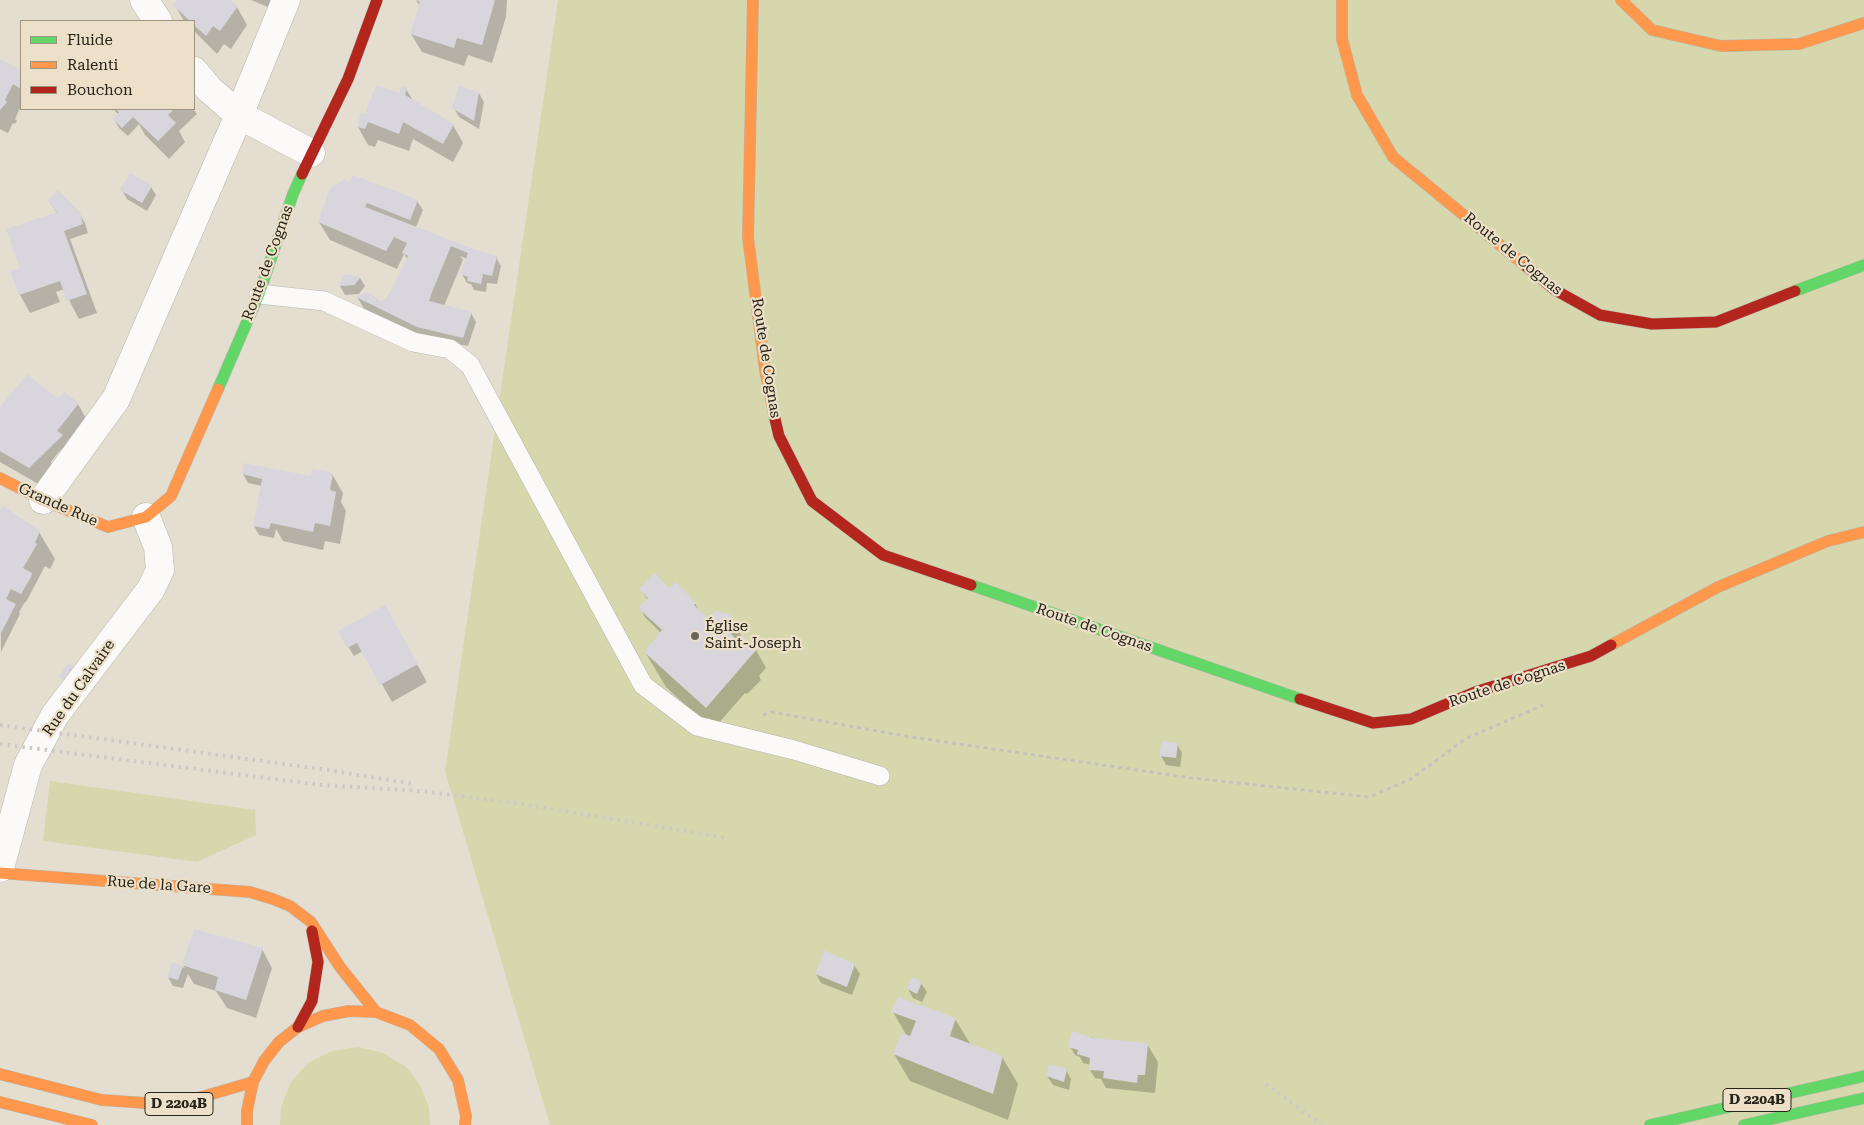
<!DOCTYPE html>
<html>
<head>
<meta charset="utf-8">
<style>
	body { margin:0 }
	#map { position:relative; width:1864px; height:1125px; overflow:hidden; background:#e4ded0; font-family:"Roboto Serif",serif }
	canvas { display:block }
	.legend { position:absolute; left:20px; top:20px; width:175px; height:90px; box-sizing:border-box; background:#ece1c8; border:1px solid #9d9582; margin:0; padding:6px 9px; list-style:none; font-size:15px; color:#272319 }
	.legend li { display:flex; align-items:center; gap:10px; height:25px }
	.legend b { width:25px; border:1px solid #9d9582 }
</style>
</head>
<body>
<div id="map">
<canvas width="1864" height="1125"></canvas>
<ul class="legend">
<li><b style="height:6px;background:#63d668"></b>Fluide</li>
<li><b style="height:6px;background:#ff974d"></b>Ralenti</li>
<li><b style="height:6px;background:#b3261e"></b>Bouchon</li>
</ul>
</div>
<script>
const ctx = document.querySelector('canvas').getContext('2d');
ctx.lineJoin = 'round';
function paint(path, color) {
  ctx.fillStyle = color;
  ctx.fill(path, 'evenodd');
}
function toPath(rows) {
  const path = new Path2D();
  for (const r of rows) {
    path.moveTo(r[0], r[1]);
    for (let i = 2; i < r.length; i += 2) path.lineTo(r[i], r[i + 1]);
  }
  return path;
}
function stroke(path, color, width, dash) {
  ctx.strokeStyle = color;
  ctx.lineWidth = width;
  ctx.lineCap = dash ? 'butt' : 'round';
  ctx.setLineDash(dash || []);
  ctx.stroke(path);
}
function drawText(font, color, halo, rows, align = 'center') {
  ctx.font = font + ' "Roboto Serif",serif';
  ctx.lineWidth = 4.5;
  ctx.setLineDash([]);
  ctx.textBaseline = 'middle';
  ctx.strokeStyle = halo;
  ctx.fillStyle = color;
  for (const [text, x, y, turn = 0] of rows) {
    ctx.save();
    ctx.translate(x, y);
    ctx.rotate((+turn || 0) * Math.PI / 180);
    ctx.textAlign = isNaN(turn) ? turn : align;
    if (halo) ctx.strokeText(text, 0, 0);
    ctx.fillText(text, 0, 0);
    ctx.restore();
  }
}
const green = toPath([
	[558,0,1864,0,1864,1125,550,1125,445,771],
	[50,781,255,810,256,835,197,862,43,841],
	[358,1047,383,1053,406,1067,420,1085,429,1107,430,1125,280,1125,281,1107,291,1082,308,1063,332,1051]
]);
const shadow = toPath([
	[179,0,229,0,237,7,247,25,231,49,224,44,217,54,194,31,194,21,184,21,175,5],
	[251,0,279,0,275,10],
	[416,0,507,0,506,17,492,63,468,55,464,66,422,52,411,34,420,6],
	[0,60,21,71,21,106,15,119,17,121,15,124,13,123,8,133,0,129],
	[406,89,414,102,453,125,463,143,453,162,413,139,409,151,378,140,375,147,368,145,358,127,366,116,400,95],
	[479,93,484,102,479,129,459,117,454,108],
	[113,109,193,109,197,114,179,131,185,142,169,159,145,135,139,124,128,136,119,128,114,119,118,114],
	[353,176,417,201,423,210,416,227,478,252,496,257,501,266,497,284,487,283,486,292,474,290,471,284,467,283,462,274,467,259,460,256,463,260,444,306,471,313,476,322,468,346,458,344,455,351,368,315,357,297,381,302,385,301,400,278,408,260,404,254,397,269,330,240,319,222,350,184],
	[151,187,156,195,147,211,127,199,122,190],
	[49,201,79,213,85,223,88,233,70,239,97,313,79,319,69,300,65,289,56,292,60,302,30,313,20,295,12,272,21,269,57,213],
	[344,275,360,278,365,286,359,294,345,295,340,286],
	[58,401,78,404,88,422,57,454,51,462,55,470,40,485,0,462,0,409],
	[245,464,312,477,332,474,343,493,341,502,346,511,340,544,325,541,323,550,283,541,276,529,274,538,259,535,254,526,262,486,248,483,243,474],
	[0,513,39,532,55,559,50,569,45,566,26,602,25,602,19,612,20,614,1,652],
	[669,589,695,603,701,614,707,619,729,615,742,637,756,650,766,668,759,676,761,680,747,694,745,693,717,725,709,718,704,722,666,687,645,652,661,633,645,617,640,608,648,600,641,590],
	[384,606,427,682,392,702,363,651,354,656,339,632],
	[1177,744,1182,753,1180,767,1166,765,1161,756],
	[262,949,272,968,256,1018,227,1008,216,991,194,984,188,974,183,988,173,986,168,977,172,964,185,968,183,965],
	[854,965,860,974,852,995,821,983,816,974],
	[921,983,927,992,922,1002,913,998,908,989],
	[893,1012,955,1019,971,1045,1002,1057,1018,1084,1008,1120,910,1081,894,1054,907,1036],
	[1073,1033,1098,1039,1147,1044,1158,1062,1155,1093,1106,1088,1101,1079,1095,1078,1090,1070,1091,1065,1083,1063,1080,1057,1075,1055,1070,1046],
	[1066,1070,1071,1079,1069,1090,1053,1085,1047,1076]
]);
const building = toPath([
	[177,0,231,0,238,6,220,31,213,26,206,36,194,25,194,21,190,21,173,5],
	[416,0,495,0,482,45,457,38,454,48,410,34,420,2],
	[0,59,21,70,21,89,13,84,5,100,7,102,0,110],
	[376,85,399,93,402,86,407,88,405,95,454,124,443,144,403,122,399,134,368,122,365,129,357,127,361,112,365,114],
	[459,86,479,92,474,121,452,108],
	[115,109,174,109,168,115,176,123,158,141,133,117,122,128,113,119,119,112],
	[130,173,152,186,142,203,120,190],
	[353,175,418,200,410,220,367,203,365,207,479,251,497,256,492,276,483,274,481,284,467,281,468,277,460,274,468,253,451,246,432,292,429,301,472,312,463,338,417,327,356,297,366,292,381,301,387,298,408,256,402,253,407,243,394,237,386,251,318,222,330,189,344,179,349,182],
	[58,190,80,212,83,224,64,231,87,294,67,301,60,281,19,295,10,271,20,268,6,229,57,212,48,200],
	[343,274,361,277,354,285,339,286],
	[27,374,58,399,64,392,79,403,57,431,63,435,29,468,0,451,0,407],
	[244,463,311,476,312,469,333,473,330,490,336,492,330,526,315,523,313,532,271,523,269,529,253,526,262,479,242,474],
	[3,506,40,531,35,543,37,544,23,568,32,573,31,577,21,594,11,589,6,599,16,604,0,635,0,511],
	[655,573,669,588,676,582,696,603,694,605,707,617,717,611,730,614,735,626,729,632,737,640,742,635,757,649,706,708,644,652,662,630,638,608,648,598,639,589],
	[385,605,418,664,380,685,357,643,347,648,338,631],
	[68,663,77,668,66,682,59,676],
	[1162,741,1178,743,1176,758,1159,756],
	[194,929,263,948,246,1000,215,990,218,977,182,965],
	[824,950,855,964,847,987,815,974],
	[172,962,183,966,178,980,167,977],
	[912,977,922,982,917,994,907,989],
	[898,997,956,1018,950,1036,1003,1056,993,1094,893,1054,901,1033,910,1036,916,1021,891,1012],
	[1072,1031,1093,1038,1148,1043,1145,1075,1138,1075,1137,1083,1103,1078,1104,1071,1089,1070,1090,1058,1077,1054,1078,1050,1068,1047],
	[1049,1064,1067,1069,1064,1082,1046,1076]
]);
const path = toPath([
	[763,715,772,712,911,737,1192,778,1369,797,1411,779,1465,739,1543,705]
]);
const lane = toPath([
	[259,294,324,301,413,342,450,349,470,365,643,685,697,726,794,750,880,776]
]);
const street = toPath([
	[144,0,158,21],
	[194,71,209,89,239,115,311,153],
	[43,500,116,399,239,115,286,0],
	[0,868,28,765,55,715,151,589,160,570,158,547,146,517]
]);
const fast = toPath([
	[1795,291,1864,265],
	[218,389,259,294,293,194,302,174],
	[971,585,1300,699],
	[1650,1125,1864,1076],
	[1744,1125,1864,1098]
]);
const slow = toPath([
	[753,0,748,237,765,370,775,419],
	[1342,0,1342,39,1357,95,1393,157,1527,267],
	[1621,0,1652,30,1721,46,1799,44,1864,23],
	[0,478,43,500,108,527,146,517,171,496,218,389],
	[1611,645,1718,587,1828,541,1864,532],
	[0,873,250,892,273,899,290,906,311,922,340,967,376,1012],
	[0,1074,102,1100,174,1105,253,1082],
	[0,1102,92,1125],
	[247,1125,247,1111,253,1082,264,1061,279,1042,298,1027,323,1016,349,1011,376,1012,410,1025,439,1049,458,1080,466,1116,465,1125]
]);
const jam = toPath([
	[302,174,348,79,377,0],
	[1527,267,1555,290,1600,315,1652,324,1716,322,1795,291],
	[775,419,779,436,812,501,883,555,971,585],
	[1300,699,1373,723,1411,719,1475,692,1591,656,1611,645],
	[298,1027,312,1001,318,962,312,931]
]);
const rail = toPath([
	[0,725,328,770,413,784],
	[0,744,321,785,421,791,521,804,727,838],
	[1266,1084,1322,1125]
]);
const markers = [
	[695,636,5,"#696459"]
];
const shields = [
	[1757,1100,68],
	[179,1104,68]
];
const shieldNames = [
	["D 2204B",1757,1100],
	["D 2204B",179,1104]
];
const streetNames = [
	["Route de Cognas",1513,254,39],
	["Route de Cognas",268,263,-70],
	["Route de Cognas",766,358,81],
	["Grande Rue",58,505,24],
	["Route de Cognas",1094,628,19],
	["Route de Cognas",1507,684,-18],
	["Rue du Calvaire",79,688,-55],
	["Rue de la Gare",159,885,4]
];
const poiNames = [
	["Église",705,627],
	["Saint-Joseph",705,644]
];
paint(green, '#d6d7ac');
paint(shadow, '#0003');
paint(building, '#d8d5dc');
stroke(lane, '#bab5aa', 20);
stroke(street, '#bab5aa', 29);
stroke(fast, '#bab5aa', 12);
stroke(slow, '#bab5aa', 12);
stroke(jam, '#bab5aa', 12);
stroke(path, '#c4c1bc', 3, [4, 4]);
stroke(lane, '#fbfaf8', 19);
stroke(street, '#fbfaf8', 28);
stroke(fast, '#63d668', 11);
stroke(slow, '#ff974d', 11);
stroke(jam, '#b3261e', 11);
stroke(rail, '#cccac6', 4, [2.5, 5]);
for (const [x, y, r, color] of markers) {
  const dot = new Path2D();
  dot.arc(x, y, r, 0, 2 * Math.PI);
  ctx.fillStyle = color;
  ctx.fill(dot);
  stroke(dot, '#ece1c8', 2);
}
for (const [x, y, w] of shields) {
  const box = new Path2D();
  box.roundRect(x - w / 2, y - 11.5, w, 23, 4);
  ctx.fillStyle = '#ece1c8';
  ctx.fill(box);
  stroke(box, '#272319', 1);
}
drawText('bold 14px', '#272319', null, shieldNames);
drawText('15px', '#272319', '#ece1c8', streetNames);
drawText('15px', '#272319', '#ece1c8', poiNames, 'left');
</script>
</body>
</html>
